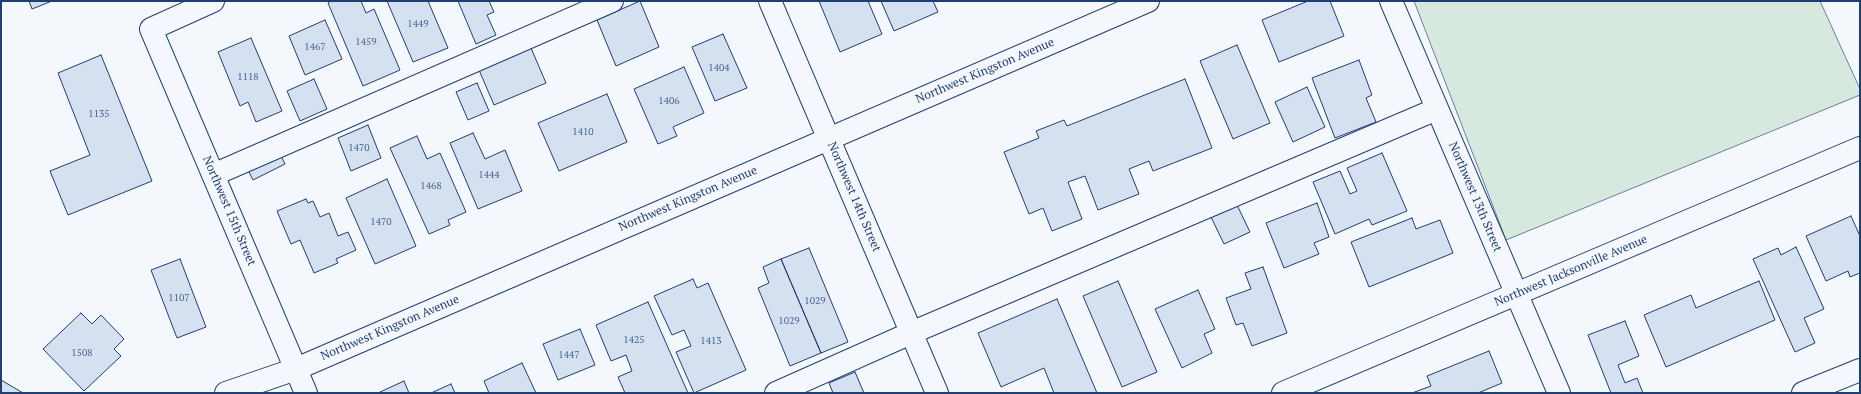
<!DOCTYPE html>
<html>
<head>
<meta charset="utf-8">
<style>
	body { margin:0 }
	#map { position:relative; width:1861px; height:394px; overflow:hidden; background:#f4f7fb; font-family:"PT Serif",serif }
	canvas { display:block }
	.frame { position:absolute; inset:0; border:2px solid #1d3f73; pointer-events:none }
</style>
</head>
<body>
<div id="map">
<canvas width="1861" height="394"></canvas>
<div class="frame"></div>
</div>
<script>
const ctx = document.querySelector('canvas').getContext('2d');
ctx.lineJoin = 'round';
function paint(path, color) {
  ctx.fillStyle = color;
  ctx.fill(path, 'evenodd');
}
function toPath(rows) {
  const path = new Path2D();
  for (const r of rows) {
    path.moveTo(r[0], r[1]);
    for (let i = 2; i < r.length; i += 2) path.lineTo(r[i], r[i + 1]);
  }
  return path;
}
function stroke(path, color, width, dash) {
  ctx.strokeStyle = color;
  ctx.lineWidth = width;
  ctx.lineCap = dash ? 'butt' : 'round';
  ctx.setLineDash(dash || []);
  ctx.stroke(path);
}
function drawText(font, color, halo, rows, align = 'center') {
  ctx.font = font + ' "PT Serif",serif';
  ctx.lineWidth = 3;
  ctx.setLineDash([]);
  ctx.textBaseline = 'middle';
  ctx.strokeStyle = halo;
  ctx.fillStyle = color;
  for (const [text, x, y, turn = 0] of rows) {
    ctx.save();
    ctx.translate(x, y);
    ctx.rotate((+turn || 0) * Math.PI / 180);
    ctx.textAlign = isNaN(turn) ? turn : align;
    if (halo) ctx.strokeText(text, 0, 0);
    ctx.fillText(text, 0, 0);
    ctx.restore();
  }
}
const green = toPath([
	[1414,1,1820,1,1860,89,1860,95,1506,240,1414,1]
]);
const building = toPath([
	[29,1,52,1,32,9,29,1],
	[331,1,361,1,366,13,374,9,400,70,363,86,328,3,331,1],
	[387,1,428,1,448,48,413,62,387,1],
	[458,1,489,1,494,12,487,15,496,35,476,44,458,1],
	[640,1,659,47,616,66,597,20,640,1],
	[819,1,868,1,882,34,840,52,819,1],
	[881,1,933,1,938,12,894,31,881,1],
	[1308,1,1330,1,1344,36,1279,62,1262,20,1308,1],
	[325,20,342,59,305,75,289,36,325,20],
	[723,34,747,88,715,101,692,47,723,34],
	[251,38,282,111,256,122,248,102,240,106,218,52,251,38],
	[1237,45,1270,123,1233,139,1200,61,1237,45],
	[531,48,546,83,494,105,479,70,531,48],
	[101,55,152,181,68,215,50,171,90,155,58,73,101,55],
	[1359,60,1372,95,1366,98,1376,122,1335,138,1312,78,1359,60],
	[684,67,704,113,673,127,677,136,658,144,634,89,684,67],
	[314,79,327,109,300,121,287,91,314,79],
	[1185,79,1212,148,1153,171,1149,161,1129,169,1139,194,1098,210,1085,176,1068,182,1082,219,1052,231,1043,208,1029,214,1004,152,1039,138,1036,131,1064,120,1067,126,1185,79],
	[477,83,489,111,468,120,456,92,477,83],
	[1307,87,1325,127,1293,142,1275,102,1307,87],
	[607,94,627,142,559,171,538,123,607,94],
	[368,125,381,158,351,171,338,138,368,125],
	[473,133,485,159,505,150,522,191,478,209,450,143,473,133],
	[417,136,427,159,440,153,466,212,448,220,450,225,429,234,390,148,417,136],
	[279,152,285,164,253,180,247,168,279,152],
	[1382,153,1407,211,1372,225,1369,219,1335,234,1313,182,1340,171,1350,194,1357,191,1347,168,1382,153],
	[387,179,416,246,375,264,346,198,387,179],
	[306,199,308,203,313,201,320,217,329,213,338,236,348,232,356,250,336,259,338,263,314,273,300,240,291,244,277,211,306,199],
	[1317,203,1329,237,1314,243,1319,254,1284,268,1266,223,1317,203],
	[1237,205,1250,232,1224,244,1211,217,1237,205],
	[1851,216,1860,236,1860,273,1850,277,1848,271,1826,281,1806,236,1851,216],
	[1412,218,1416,229,1440,220,1453,253,1369,287,1351,242,1412,218],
	[1796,247,1824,309,1804,318,1815,343,1795,352,1753,259,1778,248,1781,255,1796,247],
	[809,248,848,342,821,353,781,259,809,248],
	[180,259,206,327,177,338,151,270,180,259],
	[781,259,821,353,790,366,758,288,769,283,763,267,781,259],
	[1263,267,1287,333,1252,346,1243,323,1236,325,1226,298,1251,289,1245,273,1263,267],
	[693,279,697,288,708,283,746,370,694,393,676,352,691,346,684,330,672,335,654,296,693,279],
	[1118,281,1157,372,1122,387,1083,296,1118,281],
	[1759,281,1775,320,1666,367,1644,315,1691,295,1696,308,1759,281],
	[1198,290,1215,329,1204,334,1212,353,1182,368,1155,309,1198,290],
	[1057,299,1097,393,1054,393,1044,368,1001,387,978,333,1057,299],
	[648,302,688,393,625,393,618,377,632,371,626,355,611,361,596,325,648,302],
	[81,313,92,324,101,315,124,339,114,349,121,356,84,391,43,349,81,313],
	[1625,321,1639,356,1618,365,1625,383,1637,378,1643,393,1611,393,1588,335,1625,321],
	[580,329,595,365,558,380,543,344,580,329],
	[1489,351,1502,383,1478,393,1412,393,1431,386,1427,376,1489,351],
	[522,363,536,393,489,393,484,381,522,363],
	[855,372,864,393,833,393,829,383,855,372],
	[1,380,23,393,1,393,1,380],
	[404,381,409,393,378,393,404,381],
	[451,384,455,393,431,393,451,384]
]);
const minor = toPath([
	[213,1,151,29,306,393],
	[770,1,937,393],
	[1391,1,1559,393],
	[213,175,612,1],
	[226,393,296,369,1148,1],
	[776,393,911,333,1437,109],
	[1283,393,1860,148],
	[1803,393,1860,370]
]);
const numberNames = [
	["1449",418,24],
	["1459",366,42],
	["1467",315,47],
	["1404",719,68],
	["1118",248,77],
	["1406",669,101],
	["1135",99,114],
	["1410",583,132],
	["1470",359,148],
	["1444",489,175],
	["1468",431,186],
	["1470",381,222],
	["1107",179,298],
	["1029",815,301],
	["1029",789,321],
	["1425",634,340],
	["1413",711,341],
	["1508",82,353],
	["1447",569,355]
];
const streetNames = [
	["Northwest Kingston Avenue",985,71,-23],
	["Northwest 14th Street",854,197,67],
	["Northwest 13th Street",1475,197,67],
	["Northwest Kingston Avenue",688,199,-23],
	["Northwest 15th Street",229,211,67],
	["Northwest Jacksonville Avenue",1571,271,-23],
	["Northwest Kingston Avenue",390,328,-23]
];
paint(green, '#d7e8df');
stroke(green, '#687fa3', 1);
paint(building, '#d5e0f0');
stroke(building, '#1d3f73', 1);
stroke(minor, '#1d3f73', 24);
stroke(minor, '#f4f7fb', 22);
drawText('10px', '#4b6792', null, numberNames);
drawText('12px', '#1d3f73', '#f4f7fb', streetNames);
</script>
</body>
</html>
